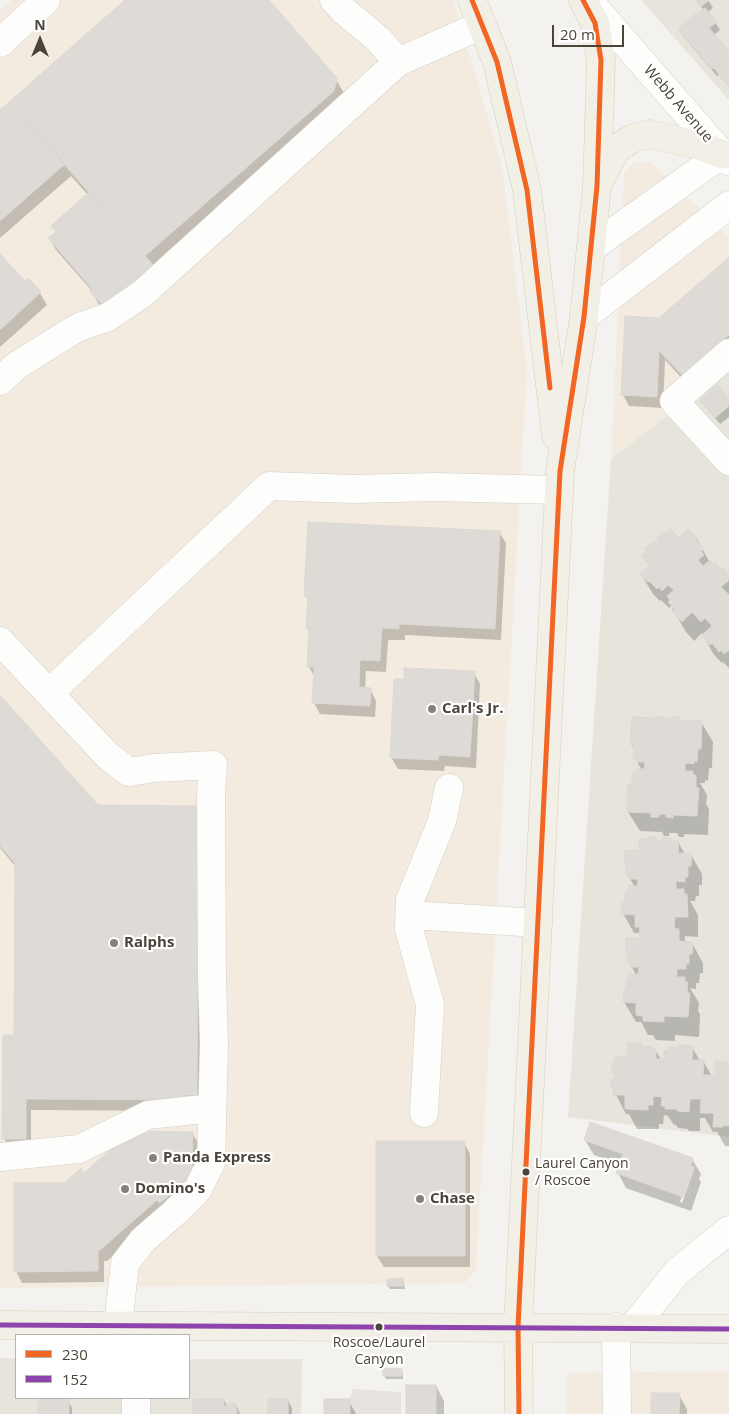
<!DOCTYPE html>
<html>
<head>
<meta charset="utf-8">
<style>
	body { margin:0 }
	#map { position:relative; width:729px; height:1414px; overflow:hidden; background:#f4f2ee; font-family:"Open Sans",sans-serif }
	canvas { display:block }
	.legend { position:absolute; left:15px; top:1334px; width:175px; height:65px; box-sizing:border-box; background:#fff; border:1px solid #b7b4b0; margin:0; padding:6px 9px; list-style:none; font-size:15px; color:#4b4439 }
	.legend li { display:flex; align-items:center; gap:10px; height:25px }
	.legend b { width:25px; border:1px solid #b7b4b0 }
	.north { position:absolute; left:15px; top:15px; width:50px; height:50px; -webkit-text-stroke:4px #fff; paint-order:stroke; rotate:0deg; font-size:14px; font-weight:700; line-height:20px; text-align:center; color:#4b4439 }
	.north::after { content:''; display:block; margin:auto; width:18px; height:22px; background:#4b4439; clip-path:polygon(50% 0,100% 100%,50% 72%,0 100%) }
	.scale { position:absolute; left:552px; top:25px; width:72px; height:22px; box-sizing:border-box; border:2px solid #4b4439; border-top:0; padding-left:6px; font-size:15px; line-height:18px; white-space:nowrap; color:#4b4439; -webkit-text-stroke:4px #fff; paint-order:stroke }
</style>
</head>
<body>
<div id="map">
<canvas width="729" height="1414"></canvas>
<ul class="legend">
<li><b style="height:6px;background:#f26522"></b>230</li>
<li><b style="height:6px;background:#8e44ad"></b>152</li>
</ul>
<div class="north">N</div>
<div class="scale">20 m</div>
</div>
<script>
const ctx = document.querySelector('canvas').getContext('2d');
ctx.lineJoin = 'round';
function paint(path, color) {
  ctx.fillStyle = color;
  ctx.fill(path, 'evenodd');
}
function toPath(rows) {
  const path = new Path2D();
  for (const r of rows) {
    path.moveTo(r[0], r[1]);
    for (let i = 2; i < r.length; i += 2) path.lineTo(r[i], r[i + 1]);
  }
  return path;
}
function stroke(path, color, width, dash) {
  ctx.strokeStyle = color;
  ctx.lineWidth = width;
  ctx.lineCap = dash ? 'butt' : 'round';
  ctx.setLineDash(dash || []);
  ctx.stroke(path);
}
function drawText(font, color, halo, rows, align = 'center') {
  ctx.font = font + ' "Open Sans",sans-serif';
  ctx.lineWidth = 4.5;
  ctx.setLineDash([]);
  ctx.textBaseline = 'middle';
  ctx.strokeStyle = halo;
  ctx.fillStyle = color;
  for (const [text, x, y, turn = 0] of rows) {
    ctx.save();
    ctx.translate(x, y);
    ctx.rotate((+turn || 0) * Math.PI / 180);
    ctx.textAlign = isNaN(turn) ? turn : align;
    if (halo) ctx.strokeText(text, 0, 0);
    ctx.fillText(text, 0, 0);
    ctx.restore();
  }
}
const residential = toPath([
	[641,0,729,0,729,100],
	[729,367,729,1137,568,1117,611,459],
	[0,1358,16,1358,16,1398,189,1398,189,1359,302,1359,301,1414,0,1414]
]);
const commercial = toPath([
	[12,0,454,0,502,167,527,370,476,1269,465,1283,0,1288,0,11],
	[634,162,650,162,729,237,729,367,611,459,624,172],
	[729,1371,729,1414,567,1414,567,1373]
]);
const parking = toPath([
	[353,1389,401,1392,401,1414,350,1414,350,1399]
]);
const shadow = toPath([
	[125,0,267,0,335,78,344,93,112,319,98,303,92,291,56,250,50,239,56,233,52,226,88,195,71,176,0,238,0,112,126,1],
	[696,0,708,0,713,8,708,12,720,30,714,35,729,53,729,87,719,75,717,76,684,37,679,29,704,10],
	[0,256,25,283,28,280,40,293,47,305,0,347],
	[729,259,729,352,690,387,665,360,663,408,629,406,623,395,660,319],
	[701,400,729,400,729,417,720,424,706,407],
	[499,532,506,543,501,640,405,635,405,640,388,640,386,672,366,671,365,689,370,689,376,701,375,717,320,714,314,703,315,678,309,667,310,633,307,627,309,601,306,596],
	[697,539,710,563,729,576,729,668,723,662,722,663,714,655,702,633,694,641,686,632,672,608,671,606,669,608,661,600,660,601,653,594,641,574,650,567,643,556,653,546,679,540],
	[474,673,480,684,476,768,445,766,444,771,398,769,391,757],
	[0,696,98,807,197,807,203,818,203,1106,191,1111,31,1110,31,1150,10,1150,4,1138,15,1037,16,867,0,848],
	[663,717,664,720,701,722,713,742,712,768,709,768,708,781,705,780,705,783,700,783,707,795,706,804,709,809,708,835,684,834,684,837,679,837,677,833,669,833,669,836,664,836,662,832,640,831,628,812,633,785,642,770,634,757,635,750,632,745,657,719],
	[655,838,657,841,670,839,672,842,678,842,685,854,691,855,702,874,702,885,699,885,699,896,696,896,695,901,690,901,698,915,698,937,685,936,685,941,686,943,692,943,703,963,703,973,700,973,699,983,696,983,696,989,690,988,699,1003,698,1011,700,1014,699,1037,675,1035,675,1041,656,1040,653,1035,648,1035,641,1022,636,1022,624,1002,627,991,636,975,629,961,629,954,627,950,641,940,640,933,634,933,623,913,635,887,627,874,628,866,626,863,640,852],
	[640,1044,642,1047,651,1048,653,1051,656,1051,661,1060,665,1060,692,1047,700,1061,703,1061,712,1076,716,1076,727,1063,729,1066,729,1146,725,1146,717,1132,713,1132,705,1118,700,1118,700,1131,689,1131,688,1129,678,1128,676,1125,674,1125,668,1116,664,1115,663,1124,659,1124,659,1129,637,1129,629,1114,626,1114,612,1087,612,1080,615,1080,616,1076,613,1072,629,1058],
	[192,1133,199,1144,198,1178,164,1211,107,1261,104,1261,104,1282,22,1283,16,1271,64,1184],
	[585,1140,692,1159,701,1174,699,1179,701,1182,691,1211,626,1188,618,1173,621,1164,594,1155],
	[692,1169,694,1169,682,1203,680,1202],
	[464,1143,470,1154,470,1267,384,1267,377,1256],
	[402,1279,404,1283,405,1289,390,1289,388,1286],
	[401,1370,403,1373,403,1379,386,1379,384,1375],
	[436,1386,444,1401,444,1414,408,1414],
	[679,1395,687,1409,687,1414,652,1414],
	[68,1400,72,1408,72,1414,39,1414],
	[224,1400,228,1407,236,1404,240,1414,194,1414],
	[288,1400,292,1408,292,1414,269,1414],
	[349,1401,356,1414,325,1414]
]);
const building = toPath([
	[125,0,269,0,336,77,337,82,333,92,145,256,9,102,125,0],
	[696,0,709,0,702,6,696,0],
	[705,8,717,22,709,28,729,51,729,87,714,68,712,69,678,29,696,14,697,15,705,8],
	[9,102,65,164,0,221,0,110,9,102],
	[89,192,154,266,105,308,90,291,92,289,48,238,56,232,51,226,89,192],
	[0,254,25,281,28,278,41,292,0,330,0,254],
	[729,257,729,335,683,376,659,351,657,397,621,395,625,316,659,318,729,257],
	[717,384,729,398,729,406,715,418,700,400,717,384],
	[308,522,500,531,495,629,399,624,399,629,382,628,380,661,360,660,359,687,371,688,370,706,312,703,314,667,307,667,309,628,306,628,308,596,304,596,308,522],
	[671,529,679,538,689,529,698,538,696,540,704,549,701,551,704,555,698,560,703,566,710,560,713,564,715,562,722,570,724,568,729,574,729,580,721,587,729,595,729,650,724,654,721,650,719,652,712,643,710,645,702,635,712,626,705,618,701,622,692,612,682,622,673,612,675,610,668,602,670,600,667,596,674,590,668,585,662,591,659,587,657,589,649,581,648,582,640,574,650,565,642,556,646,551,644,549,652,542,653,544,658,540,657,538,664,532,665,534,671,529],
	[404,668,475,671,470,757,439,755,438,760,390,758,394,679,404,679,404,668],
	[0,695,98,805,197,806,197,881,198,881,197,1095,185,1095,185,1100,26,1099,26,1139,2,1139,3,1035,14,1035,15,863,0,846,0,695],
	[656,716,663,716,663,719,671,719,671,717,679,717,679,720,702,721,701,749,698,749,697,762,694,761,694,764,685,763,685,771,693,771,693,775,696,775,696,787,699,788,697,816,674,815,673,818,666,817,666,814,659,814,659,817,651,817,651,813,627,812,628,784,632,784,632,772,635,772,636,769,644,769,645,762,636,762,636,758,633,758,634,745,630,745,632,717,656,718,656,716],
	[648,836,656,837,656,840,662,840,662,837,671,838,671,841,679,841,678,853,692,853,691,866,688,866,688,877,685,877,685,882,676,881,676,889,684,889,684,894,687,894,688,917,675,917,674,928,679,929,679,941,693,942,692,954,689,954,689,964,686,964,686,969,677,969,677,977,685,977,685,982,688,982,687,993,690,993,688,1017,664,1016,664,1022,643,1021,643,1016,636,1015,636,1003,623,1002,624,990,626,990,626,979,629,979,629,974,638,974,639,967,630,967,630,962,627,961,628,951,626,951,626,938,639,939,640,927,635,927,635,915,621,914,622,902,625,902,625,891,628,891,629,885,637,886,638,879,629,879,629,875,626,875,626,863,624,863,625,850,639,851,639,839,647,839,648,836],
	[628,1043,641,1043,641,1046,652,1047,651,1049,656,1050,656,1059,664,1059,664,1050,668,1051,669,1047,680,1048,680,1045,693,1046,692,1060,704,1060,703,1075,715,1075,715,1061,727,1062,727,1065,729,1065,729,1126,723,1125,723,1127,713,1127,714,1113,700,1113,701,1099,690,1099,689,1112,677,1111,677,1109,665,1109,665,1106,661,1106,662,1097,653,1096,653,1105,648,1105,648,1110,625,1109,625,1095,613,1095,614,1087,610,1087,611,1079,614,1079,614,1072,612,1072,612,1063,615,1063,615,1056,627,1057,628,1043],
	[590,1122,693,1158,691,1166,694,1167,683,1197,616,1173,623,1154,584,1140,590,1122],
	[132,1131,193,1132,192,1165,195,1173,160,1203,157,1200,100,1250,98,1250,98,1271,14,1272,14,1183,64,1183,81,1168,84,1173,132,1131],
	[376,1141,465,1141,465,1256,376,1256,376,1141],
	[403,1278,403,1286,387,1286,387,1279,403,1278],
	[383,1368,402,1369,402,1376,383,1376,383,1368],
	[406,1385,436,1385,436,1414,406,1414,406,1385],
	[651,1393,680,1393,679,1414,651,1414,651,1393],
	[38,1399,69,1399,69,1414,38,1414,38,1399],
	[193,1399,224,1399,224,1406,229,1406,229,1403,236,1403,237,1414,193,1414,193,1399],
	[268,1399,288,1399,288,1414,268,1414,268,1399],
	[324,1399,350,1399,350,1414,324,1414,324,1399]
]);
const minor = toPath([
	[334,0,343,10,378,39,398,62],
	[588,0,728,161],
	[0,43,46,0],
	[591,248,722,154],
	[584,317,729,205],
	[729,353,674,401,729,461],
	[0,381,16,366,67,334,79,327,108,317,142,294,398,62,482,25],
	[0,641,108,756,129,772,154,768,213,765,211,795,212,976,214,1044,211,1163,198,1189,174,1213,143,1240,125,1263,118,1325],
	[49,693,269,486,353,489,435,487,559,490],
	[410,915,538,923],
	[424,1113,430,1005,409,929,410,900,442,821,449,788],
	[0,1157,79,1149,148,1115,212,1108],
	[616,1327,617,1414],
	[633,1327,677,1272,729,1230],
	[136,1398,136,1414]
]);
const major = toPath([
	[472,0,497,62,527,190,556,436],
	[600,180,616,149,633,138,650,134,697,145,722,154],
	[0,1325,729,1329],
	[519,1414,518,1327,560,471,584,317,597,186,601,60,595,23,583,0]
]);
const bus1 = toPath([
	[472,0,497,62,527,190,550,388],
	[519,1414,518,1327,560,471,584,317,597,186,601,60,595,23,583,0]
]);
const bus2 = toPath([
	[0,1325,729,1329]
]);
const markers = [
	[432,709,5,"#868178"],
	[114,943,5,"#868178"],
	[153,1158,5,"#868178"],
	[526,1172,4.5,"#4b4439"],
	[125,1189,5,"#868178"],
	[420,1199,5,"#868178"],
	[379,1327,4.5,"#4b4439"]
];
const busNames = [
	["Laurel Canyon",535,1164],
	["/ Roscoe",535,1181],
	["Roscoe/Laurel",379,1343,"center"],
	["Canyon",379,1360,"center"]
];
const streetNames = [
	["Webb Avenue",678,104,49]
];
const poiNames = [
	["Carl's Jr.",442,709],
	["Ralphs",124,943],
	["Panda Express",163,1158],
	["Domino's",135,1189],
	["Chase",430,1199]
];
paint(residential, '#e7e4dc');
paint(commercial, '#f3ebdf');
paint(parking, '#e6e3df');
paint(shadow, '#0003');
paint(building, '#dedbd6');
stroke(building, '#dcd9d4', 1);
stroke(minor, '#d2d0cb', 29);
stroke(major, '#d6cebb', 29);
stroke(minor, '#fdfdfc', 28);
stroke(major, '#f2efe6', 28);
stroke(bus1, '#f26522', 5);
stroke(bus2, '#8e44ad', 5);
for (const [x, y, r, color] of markers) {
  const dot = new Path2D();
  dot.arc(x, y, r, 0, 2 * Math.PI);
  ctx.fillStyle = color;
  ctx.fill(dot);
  stroke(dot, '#fff', 2);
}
drawText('14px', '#4b4439', '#fff', busNames, 'left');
drawText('15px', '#4b4439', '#fff', streetNames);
drawText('bold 15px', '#4b4439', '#fff', poiNames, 'left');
</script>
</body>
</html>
